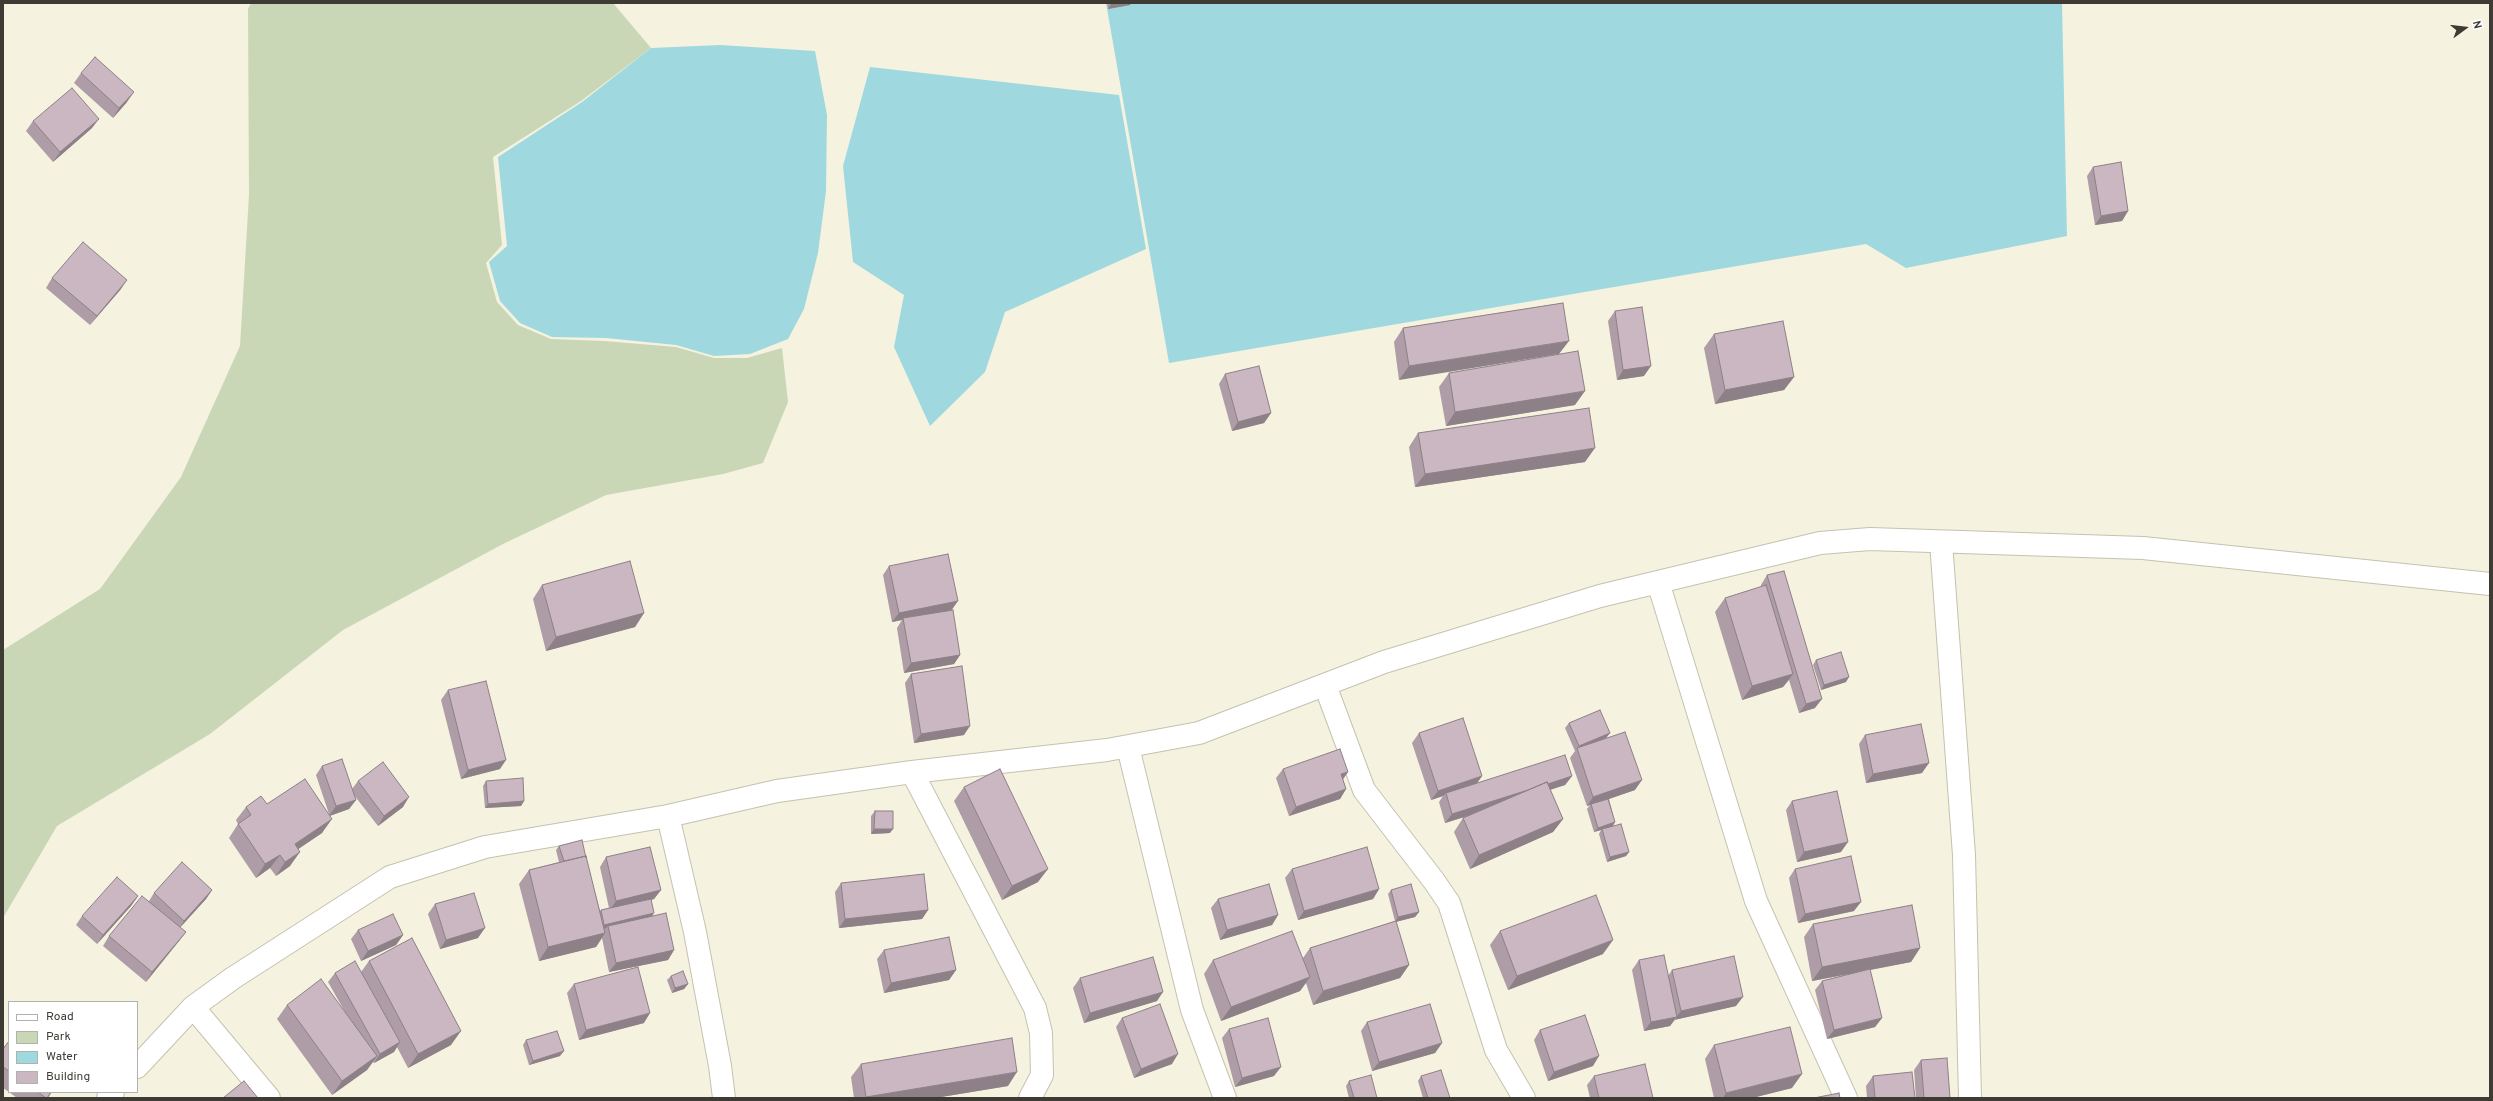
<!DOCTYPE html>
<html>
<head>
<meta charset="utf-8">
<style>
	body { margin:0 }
	#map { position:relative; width:2493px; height:1101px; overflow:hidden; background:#f5f2df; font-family:Overpass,sans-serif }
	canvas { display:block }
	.frame { position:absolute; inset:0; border:4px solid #3d3b34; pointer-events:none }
	.legend { position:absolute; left:8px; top:1001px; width:130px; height:92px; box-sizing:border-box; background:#fff; border:1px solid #b1b1ae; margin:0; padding:5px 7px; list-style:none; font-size:12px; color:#3d3b34 }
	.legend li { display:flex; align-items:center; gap:8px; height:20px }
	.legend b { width:20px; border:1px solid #b1b1ae }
	.north { position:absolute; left:2445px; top:8px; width:40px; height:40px; -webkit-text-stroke:3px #fff; paint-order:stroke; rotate:75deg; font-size:11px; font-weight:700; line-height:16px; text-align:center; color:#3d3b34 }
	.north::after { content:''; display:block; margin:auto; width:14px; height:18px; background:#3d3b34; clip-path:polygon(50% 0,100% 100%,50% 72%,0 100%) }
</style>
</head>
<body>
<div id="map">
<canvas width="2493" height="1101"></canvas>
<div class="frame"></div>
<ul class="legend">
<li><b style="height:5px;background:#fff"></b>Road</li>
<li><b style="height:11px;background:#cad7b7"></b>Park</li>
<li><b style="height:11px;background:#9fd9df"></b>Water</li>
<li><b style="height:11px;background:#cab7c1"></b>Building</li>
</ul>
<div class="north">N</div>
</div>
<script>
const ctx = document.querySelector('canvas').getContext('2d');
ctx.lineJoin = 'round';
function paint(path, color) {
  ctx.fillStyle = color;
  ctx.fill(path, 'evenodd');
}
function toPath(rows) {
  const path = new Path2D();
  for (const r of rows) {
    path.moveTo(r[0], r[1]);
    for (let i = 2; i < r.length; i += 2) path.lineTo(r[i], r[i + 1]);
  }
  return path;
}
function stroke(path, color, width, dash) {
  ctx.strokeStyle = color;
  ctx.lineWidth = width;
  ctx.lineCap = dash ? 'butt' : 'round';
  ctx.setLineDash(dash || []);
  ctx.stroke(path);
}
const green = toPath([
	[251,3,613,3,651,48,581,101,493,157,502,245,486,263,497,302,518,325,551,339,604,341,676,347,714,358,747,358,782,348,788,402,763,463,723,474,606,495,503,544,343,630,210,734,57,826,3,918,3,650,100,589,181,477,240,346,249,195,248,9]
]);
const water = toPath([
	[1106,3,2062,3,2067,236,1906,268,1866,244,1169,363],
	[720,45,815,51,827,115,826,191,818,253,804,309,788,339,750,354,714,356,676,345,606,338,552,337,520,323,500,301,489,262,507,246,498,157,582,102,651,48],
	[870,67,1119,95,1146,249,1005,312,985,372,930,426,894,347,904,295,853,262,843,166]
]);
const street = toPath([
	[1941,542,1964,855,1970,1098],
	[1658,582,1756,901,1846,1098],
	[1325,685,1364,790,1434,881,1449,903,1496,1050,1524,1098],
	[1128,747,1192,1010,1225,1098],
	[912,772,1035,1008,1041,1033,1042,1075,1030,1098],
	[668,816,695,932,720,1066,724,1098],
	[193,1007,269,1098],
	[137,1067,193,1007,233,978,390,877,485,847,668,816,777,791,912,772,1107,750,1199,733,1384,662,1600,596,1820,543,1870,539,2143,548,2490,584],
	[108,1098,113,1092]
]);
const wall = toPath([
	[1107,3,1131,3,1130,5,1108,9],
	[81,73,127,102,113,118,74,83],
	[33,121,92,128,53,162,26,131],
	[2093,167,2128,211,2122,221,2095,225,2087,176],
	[52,278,121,289,90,325,46,288],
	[1563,303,1399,380,1394,342,1403,328],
	[1615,311,1644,376,1617,380,1608,321],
	[1714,334,1794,377,1784,390,1715,404,1704,348],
	[1449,373,1575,405,1446,426,1439,387],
	[1225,374,1271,413,1264,423,1232,431,1219,384],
	[1418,433,1585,462,1415,487,1409,447],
	[889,566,951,610,960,655,954,664,904,673,897,628,902,620,892,622,883,575],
	[1767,575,1815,708,1799,713,1789,680,1783,687,1742,700,1715,612,1725,598,1761,587,1761,585],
	[542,585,644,613,635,627,546,651,533,599],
	[1816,660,1846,682,1821,690,1813,665],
	[911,674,964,735,914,743,905,683],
	[448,690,500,769,461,779,441,700],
	[1569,723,1610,733,1606,738,1601,740,1635,790,1609,799,1615,822,1613,826,1629,852,1626,856,1607,862,1599,834,1601,830,1594,832,1587,809,1590,805,1587,806,1570,758,1575,751,1565,728],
	[1419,733,1482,776,1477,783,1572,776,1565,785,1550,790,1563,819,1553,832,1470,869,1454,832,1463,818,1468,816,1445,823,1439,802,1443,796,1431,800,1412,743],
	[1865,735,1922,773,1866,783,1859,744],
	[322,766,352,789,358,781,403,807,378,826,354,795,356,800,349,809,330,816,322,833,298,849,290,866,276,876,270,868,256,878,229,838,238,824,236,820,246,807,267,804,329,814,316,775],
	[1283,769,1348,772,1343,779,1346,789,1340,799,1289,816,1276,778],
	[486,781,524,801,521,806,485,808,483,786],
	[964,787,1038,882,1002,900,954,801],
	[1792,801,1841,852,1797,862,1786,810],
	[875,811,890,833,871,834,871,816],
	[559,846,586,858,600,911,601,910,609,908,600,867,606,857,661,890,654,899,651,900,652,916,674,950,668,960,609,972,602,938,596,947,539,961,519,884,529,870,559,862,556,850],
	[1292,869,1379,889,1373,899,1298,920,1285,878],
	[1795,869,1854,911,1798,923,1789,878],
	[841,883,928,910,922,919,839,928,835,892],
	[212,890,206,899,180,927,186,932,179,941,146,982,103,946,109,936,149,901,154,893],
	[1391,890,1419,912,1415,917,1396,922,1409,965,1400,978,1313,1005,1306,983,1300,991,1221,1021,1204,974,1213,960,1303,958,1310,948,1395,921,1388,894],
	[138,896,131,906,97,944,76,925,82,916],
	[1218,899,1278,915,1272,925,1220,940,1211,908],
	[435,904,478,938,440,949,428,914],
	[1813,924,1920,948,1911,962,1870,970,1882,1018,1875,1027,1827,1039,1815,990,1822,981,1849,974,1812,981,1804,937],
	[358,930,403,935,396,945,361,961,351,939],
	[1500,931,1603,954,1508,990,1490,945],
	[884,950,956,970,949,980,884,993,877,959],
	[1639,960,1668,976,1672,970,1736,1006,1674,1020,1670,1026,1644,1031,1632,970],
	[369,961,451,1045,408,1068,397,1047,394,1052,374,1063,373,1062,367,1070,332,1095,277,1019,287,1005,345,1012,328,982,335,973,361,972],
	[671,976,688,984,684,989,672,993,667,980],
	[1080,978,1157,1001,1084,1023,1073,988],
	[574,984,644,1023,579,1040,567,993],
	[1122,1018,1172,1064,1134,1078,1116,1027],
	[1367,1022,1442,1043,1435,1053,1372,1071,1361,1031],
	[1229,1029,1274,1076,1235,1087,1222,1038],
	[1540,1030,1593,1066,1548,1081,1534,1040],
	[526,1040,560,1056,529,1065,523,1045],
	[9,1041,9,1092,3,1088,3,1049],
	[1714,1045,1792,1088,1752,1098,1714,1098,1705,1059],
	[1921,1060,1950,1098,1916,1098,1914,1070],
	[861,1064,1008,1086,935,1098,854,1098,851,1077],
	[1421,1076,1450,1098,1423,1098,1418,1081],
	[1594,1076,1653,1098,1590,1098,1587,1085],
	[1873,1076,1915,1098,1867,1098,1866,1086],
	[1349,1081,1377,1098,1349,1098,1346,1086],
	[9,1092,52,1092,48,1098,17,1098]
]);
const shadedWall = toPath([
	[1116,3,1131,3,1130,5,1108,9,1111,4],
	[134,92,127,102,113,118,119,108],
	[99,119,92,128,53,162,60,152],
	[2128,211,2122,221,2095,225,2101,216],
	[127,280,121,289,90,325,97,316],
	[1569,341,1559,354,1399,380,1409,366],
	[1651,366,1644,376,1617,380,1623,370],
	[1794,377,1784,390,1715,404,1725,390],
	[1585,391,1575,405,1446,426,1455,412],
	[1271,413,1264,423,1232,431,1238,422],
	[1595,448,1585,462,1415,487,1425,474],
	[958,601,951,611,903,618,902,620,892,622,899,613],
	[644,613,635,627,546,651,556,637],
	[960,655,954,664,904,673,911,663],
	[1793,674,1783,687,1742,700,1752,686],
	[1849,677,1846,682,1821,690,1824,685],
	[1822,699,1815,708,1799,713,1806,704],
	[970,726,964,735,914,743,921,734],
	[1610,733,1606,738,1577,750,1577,749,1579,746],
	[506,760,500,769,461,779,468,770],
	[1929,763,1922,773,1866,783,1873,774],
	[1348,772,1341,782,1341,774],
	[1482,776,1475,786,1446,793,1443,796,1431,800,1438,791],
	[1572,776,1565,785,1445,823,1452,814],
	[1642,780,1635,790,1591,805,1591,804,1590,805,1587,806,1593,797],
	[1346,789,1340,799,1289,816,1296,807],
	[409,797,403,807,378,826,384,816],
	[356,800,349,809,329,816,336,806],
	[524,801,521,806,485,808,488,804],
	[332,819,322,833,285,858,295,844],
	[1563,819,1553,832,1470,869,1479,855],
	[1615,822,1612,827,1602,829,1601,830,1594,832,1598,828],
	[874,829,893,829,890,833,871,834],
	[1848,842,1841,852,1797,862,1804,852],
	[300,852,290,866,276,876,285,862],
	[1629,852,1626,856,1607,862,1610,857],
	[280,855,270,868,256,878,265,864],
	[1048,869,1038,882,1002,900,1012,886],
	[1379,889,1373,899,1298,920,1304,911],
	[212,890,206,899,178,930,184,921],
	[661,890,654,899,610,910,616,901],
	[138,896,131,906,97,944,103,935],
	[1861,902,1854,911,1798,923,1805,914],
	[928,910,922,919,839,928,845,919],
	[1419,912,1415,917,1395,922,1398,917],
	[654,913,651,918,608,926,606,928,601,930,604,925],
	[1278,915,1272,925,1220,940,1227,930],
	[485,928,478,938,440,949,446,940],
	[186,932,179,941,146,982,152,972],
	[605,933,596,947,539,961,548,947],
	[403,935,396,945,361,961,368,951],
	[1613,940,1603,954,1508,990,1517,976],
	[1920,948,1911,962,1812,981,1822,967],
	[674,950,668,960,609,972,616,963],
	[1409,965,1400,978,1313,1005,1323,991],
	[956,970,949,980,884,993,891,983],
	[1310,977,1300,991,1221,1021,1231,1007],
	[688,984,684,989,672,993,675,988],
	[1163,992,1157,1001,1084,1023,1090,1013],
	[1743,997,1736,1006,1674,1020,1681,1011],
	[650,1013,644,1023,579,1040,586,1030],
	[1677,1017,1670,1026,1644,1031,1651,1022],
	[1882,1018,1875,1027,1827,1039,1834,1030],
	[461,1031,451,1045,408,1068,418,1054],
	[400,1042,394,1052,374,1063,380,1054],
	[1442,1043,1435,1053,1372,1071,1379,1062],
	[564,1051,560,1056,529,1065,533,1061],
	[1178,1054,1172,1064,1134,1078,1141,1069],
	[377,1056,367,1070,332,1095,342,1081],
	[1599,1056,1593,1066,1548,1081,1554,1072],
	[1281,1067,1274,1076,1235,1087,1242,1078],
	[1017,1072,1008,1086,935,1098,866,1098,866,1097],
	[1802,1074,1792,1088,1752,1098,1723,1098,1726,1093]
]);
const building = toPath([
	[95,57,134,92,119,108,81,73,95,57],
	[72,88,99,119,60,152,33,121,72,88],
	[2121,162,2128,211,2101,216,2093,167,2121,162],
	[83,242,127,280,97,316,52,278,83,242],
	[1563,303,1569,341,1409,366,1403,328,1563,303],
	[1642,307,1651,366,1623,370,1615,311,1642,307],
	[1783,321,1794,377,1725,390,1714,334,1783,321],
	[1578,351,1585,391,1455,412,1449,373,1578,351],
	[1259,366,1271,413,1238,422,1225,374,1259,366],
	[1589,408,1595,448,1425,474,1418,433,1589,408],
	[948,554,958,601,899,613,889,566,948,554],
	[630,561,644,613,556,637,542,585,630,561],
	[1784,571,1822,699,1806,704,1767,575,1784,571],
	[1766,585,1793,674,1752,686,1725,598,1766,585],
	[953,610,960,655,911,663,903,618,953,610],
	[1841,652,1849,677,1824,685,1816,660,1841,652],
	[962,666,970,726,921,734,911,674,962,666],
	[486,681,506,760,468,770,448,690,486,681],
	[1600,710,1610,733,1579,746,1569,723,1600,710],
	[1463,718,1482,776,1438,791,1419,733,1463,718],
	[1921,724,1929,763,1873,774,1865,735,1921,724],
	[1625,732,1642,780,1593,797,1577,748,1625,732],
	[1340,749,1348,772,1341,774,1346,789,1296,807,1283,769,1340,749],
	[1565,755,1572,776,1548,784,1547,782,1528,790,1452,814,1446,793,1565,755],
	[342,759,356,800,336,806,322,766,342,759],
	[383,762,409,797,384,816,358,781,383,762],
	[1000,769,1048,869,1012,886,964,787,1000,769],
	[523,778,524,801,488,804,486,781,523,778],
	[305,779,332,819,295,844,300,852,285,862,280,855,265,864,238,824,251,815,246,807,261,796,267,804,305,779],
	[1547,782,1563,819,1479,855,1463,818,1547,782],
	[1837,791,1848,842,1804,852,1792,801,1837,791],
	[1608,799,1615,822,1598,828,1591,804,1608,799],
	[875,811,893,811,893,829,874,829,875,811],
	[1621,824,1629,852,1610,857,1602,829,1621,824],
	[582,840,586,858,586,856,564,861,559,846,582,840],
	[650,847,661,890,616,901,606,857,650,847],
	[1367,847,1379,889,1304,911,1292,869,1367,847],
	[586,856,605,933,548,947,529,870,586,856],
	[1851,856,1861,902,1805,914,1795,869,1851,856],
	[182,862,212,890,184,921,154,893,182,862],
	[924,874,928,910,845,919,841,883,924,874],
	[117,877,138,896,103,935,82,916,117,877],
	[1269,884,1278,915,1227,930,1218,899,1269,884],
	[1411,884,1419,912,1398,917,1391,890,1411,884],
	[474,893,485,928,446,940,435,904,474,893],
	[1596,895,1613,940,1517,976,1500,931,1596,895],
	[142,896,186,932,152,972,109,936,142,896],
	[651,899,654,913,604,925,601,910,651,899],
	[1912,905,1920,948,1822,967,1813,924,1912,905],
	[666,913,674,950,616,963,608,926,666,913],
	[393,914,403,935,368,951,358,930,393,914],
	[1396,921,1409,965,1323,991,1310,948,1396,921],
	[1292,931,1310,977,1231,1007,1213,960,1292,931],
	[949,937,956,970,891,983,884,950,949,937],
	[412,938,461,1031,418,1054,369,961,412,938],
	[1664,955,1677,1017,1651,1022,1639,960,1664,955],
	[1734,956,1743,997,1681,1011,1672,970,1734,956],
	[1153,957,1163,992,1090,1013,1080,978,1153,957],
	[355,961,400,1042,380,1054,335,973,355,961],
	[638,967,650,1013,586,1030,574,984,638,967],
	[1870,969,1882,1018,1834,1030,1822,981,1870,969],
	[683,971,688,984,675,988,671,976,683,971],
	[321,979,377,1056,342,1081,287,1005,321,979],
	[1160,1004,1178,1054,1141,1069,1122,1018,1160,1004],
	[1430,1004,1442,1043,1379,1062,1367,1022,1430,1004],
	[1585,1015,1599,1056,1554,1072,1540,1030,1585,1015],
	[1268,1018,1281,1067,1242,1078,1229,1029,1268,1018],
	[1790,1027,1802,1074,1726,1093,1714,1045,1790,1027],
	[557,1031,564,1051,533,1061,526,1040,557,1031],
	[1012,1038,1017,1072,866,1097,861,1064,1012,1038],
	[9,1041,9,1071,3,1067,3,1049,9,1041],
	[1947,1058,1950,1098,1924,1098,1921,1060,1947,1058],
	[1645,1064,1653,1098,1599,1098,1594,1076,1645,1064],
	[1441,1070,1450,1098,1428,1098,1421,1076,1441,1070],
	[1912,1072,1915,1098,1875,1098,1873,1076,1912,1072],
	[1371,1075,1377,1098,1354,1098,1349,1081,1371,1075],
	[244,1081,258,1098,223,1098,244,1081],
	[38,1092,51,1092,47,1098,46,1098,38,1092],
	[1839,1093,1840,1098,1814,1098,1839,1093]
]);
paint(green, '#cad7b7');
paint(water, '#9fd9df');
stroke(street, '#c5c2b0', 24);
stroke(street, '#fff', 22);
paint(wall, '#ae9da6');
paint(shadedWall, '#8d8087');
paint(building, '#cab7c1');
stroke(building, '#8d8087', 1);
</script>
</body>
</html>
